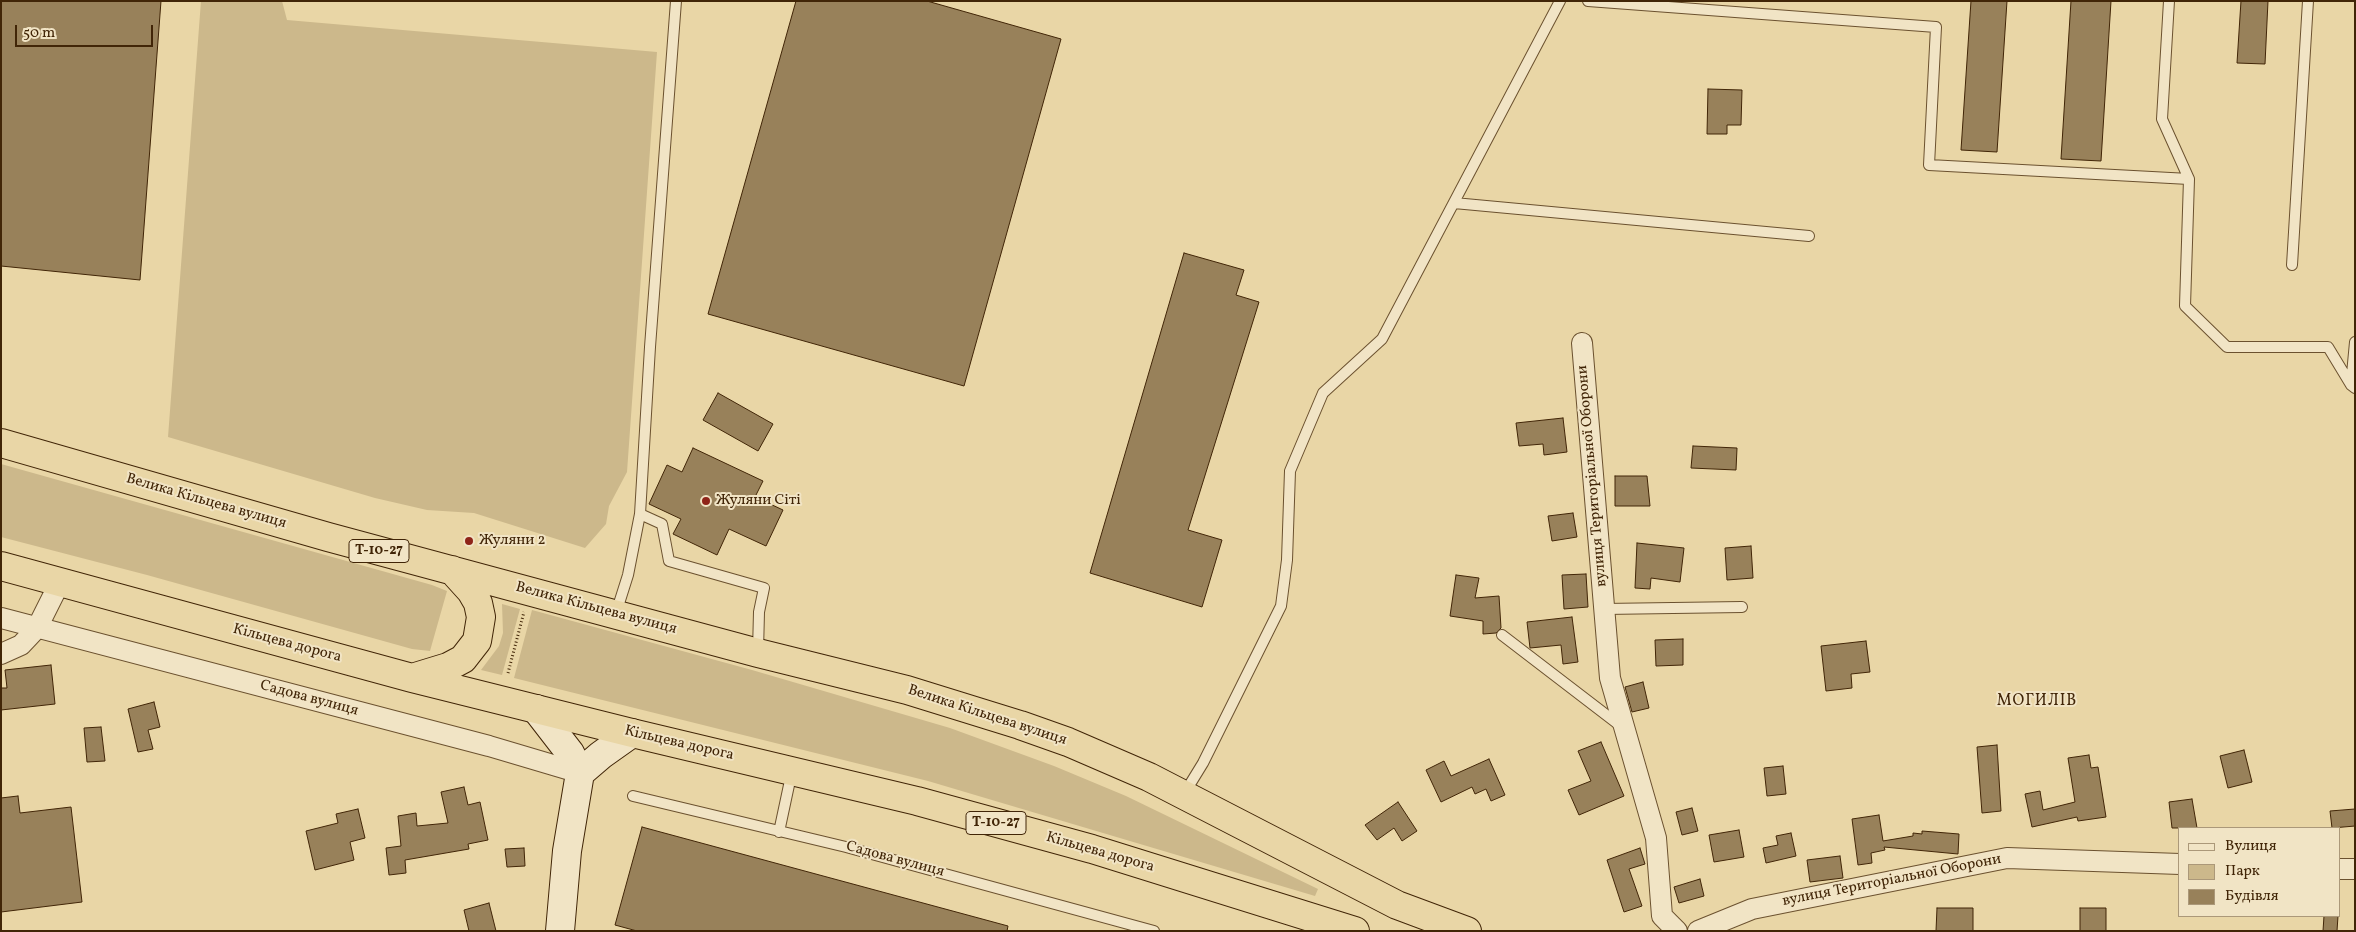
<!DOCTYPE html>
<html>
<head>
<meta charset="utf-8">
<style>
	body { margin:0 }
	#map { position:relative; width:2356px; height:932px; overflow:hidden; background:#e9d6a6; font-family:Vollkorn,serif }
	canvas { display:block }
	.frame { position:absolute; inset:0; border:2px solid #412507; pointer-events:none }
	.legend { position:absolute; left:2178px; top:827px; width:162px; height:90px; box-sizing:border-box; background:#f1e4c5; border:1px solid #ab9879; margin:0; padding:6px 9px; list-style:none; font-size:15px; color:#412507 }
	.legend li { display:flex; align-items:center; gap:10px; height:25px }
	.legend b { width:25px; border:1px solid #ab9879 }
	.scale { position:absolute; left:15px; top:25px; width:138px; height:22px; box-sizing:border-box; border:2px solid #412507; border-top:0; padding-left:6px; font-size:15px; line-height:18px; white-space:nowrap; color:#412507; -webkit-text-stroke:4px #f1e4c5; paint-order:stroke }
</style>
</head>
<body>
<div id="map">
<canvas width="2356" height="932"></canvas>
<div class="frame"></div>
<ul class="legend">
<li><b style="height:6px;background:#f1e4c5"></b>Вулиця</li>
<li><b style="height:14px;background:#ccb88b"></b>Парк</li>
<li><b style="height:14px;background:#98815a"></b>Будівля</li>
</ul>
<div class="scale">50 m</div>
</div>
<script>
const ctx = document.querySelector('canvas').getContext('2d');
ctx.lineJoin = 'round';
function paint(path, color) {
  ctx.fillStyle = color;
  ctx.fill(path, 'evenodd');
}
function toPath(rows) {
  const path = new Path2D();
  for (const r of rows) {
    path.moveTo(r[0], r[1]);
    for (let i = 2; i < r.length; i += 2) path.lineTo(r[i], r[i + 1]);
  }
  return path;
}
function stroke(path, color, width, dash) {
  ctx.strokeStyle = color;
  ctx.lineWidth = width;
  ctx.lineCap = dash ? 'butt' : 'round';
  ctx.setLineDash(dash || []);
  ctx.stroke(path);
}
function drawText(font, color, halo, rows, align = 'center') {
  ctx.font = font + ' Vollkorn,serif';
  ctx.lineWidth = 4;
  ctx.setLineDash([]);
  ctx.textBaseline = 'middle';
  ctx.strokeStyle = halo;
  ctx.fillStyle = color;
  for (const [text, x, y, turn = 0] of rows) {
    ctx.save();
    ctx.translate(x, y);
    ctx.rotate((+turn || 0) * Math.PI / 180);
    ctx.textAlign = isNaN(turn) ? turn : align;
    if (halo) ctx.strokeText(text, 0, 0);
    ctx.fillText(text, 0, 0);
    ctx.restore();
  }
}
const green = toPath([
	[201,1,282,1,287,20,657,52,627,472,609,506,606,524,585,548,474,513,427,510,375,498,168,437],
	[1,464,432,585,447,591,430,651,412,649,147,575,1,537],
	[502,604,520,609,502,675,481,670,499,646,503,633],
	[532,610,752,670,950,728,1054,766,1126,796,1318,889,1315,896,928,781,514,678]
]);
const building = toPath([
	[1,1,161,1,140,280,1,266,1,1],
	[796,1,927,1,1061,39,964,386,708,314,796,1],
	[1971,1,2007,1,1997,152,1961,150,1971,1],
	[2071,1,2111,1,2101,161,2061,159,2071,1],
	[2241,1,2268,1,2265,64,2237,63,2241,1],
	[1708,89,1742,90,1741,125,1727,125,1727,134,1707,134,1708,89],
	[1184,253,1244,270,1236,295,1259,302,1188,530,1222,540,1202,607,1090,573,1184,253],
	[718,393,773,424,758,451,703,420,718,393],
	[1563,418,1567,452,1544,455,1543,444,1519,446,1516,423,1563,418],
	[1693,446,1737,448,1736,470,1691,468,1693,446],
	[693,448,763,481,755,497,783,510,766,546,729,529,717,555,673,534,681,519,649,504,667,465,682,472,693,448],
	[1615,476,1647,476,1650,506,1615,506,1615,476],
	[1573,513,1577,537,1552,541,1548,516,1573,513],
	[1637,543,1684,548,1680,582,1651,578,1650,589,1635,588,1637,543],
	[1751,546,1753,578,1727,580,1725,548,1751,546],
	[1586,574,1588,607,1564,609,1562,575,1586,574],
	[1456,575,1479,578,1475,598,1499,596,1501,628,1496,633,1483,634,1483,621,1450,616,1456,575],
	[1572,617,1578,662,1563,664,1561,645,1530,648,1527,622,1572,617],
	[1683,639,1683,665,1656,666,1655,640,1683,639],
	[1866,641,1870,672,1851,674,1852,688,1826,691,1821,646,1866,641],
	[51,665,55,704,1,710,1,688,7,688,5,670,51,665],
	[1643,682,1649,708,1632,712,1625,687,1643,682],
	[154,702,160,727,148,730,153,749,138,752,128,709,154,702],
	[101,727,105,761,87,762,84,728,101,727],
	[1601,742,1624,796,1579,815,1568,790,1591,781,1578,751,1601,742],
	[1997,745,2001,811,1982,813,1977,747,1997,745],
	[2244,750,2252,782,2228,788,2220,756,2244,750],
	[2089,755,2091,768,2098,767,2106,817,2078,821,2077,817,2032,827,2025,794,2040,791,2043,810,2075,802,2068,758,2089,755],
	[1489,759,1505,795,1491,801,1486,789,1475,794,1472,787,1441,802,1426,770,1444,761,1451,776,1489,759],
	[1783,766,1786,794,1767,796,1764,768,1783,766],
	[464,787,468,805,480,802,488,840,468,844,469,849,405,860,406,873,389,875,386,848,401,846,398,816,416,813,417,826,448,823,441,792,464,787],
	[18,796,20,813,71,807,82,902,1,912,1,798,18,796],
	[2192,799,2197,828,2172,828,2169,802,2192,799],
	[1398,802,1417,831,1402,841,1394,828,1377,840,1365,825,1398,802],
	[1692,808,1698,831,1682,835,1676,812,1692,808],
	[358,809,365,838,350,842,354,860,315,870,306,831,338,823,336,814,358,809],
	[2355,809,2355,826,2332,828,2330,811,2355,809],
	[1879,815,1883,841,1913,836,1913,833,1922,834,1922,831,1959,834,1958,854,1884,847,1885,850,1871,853,1872,863,1858,865,1852,819,1879,815],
	[642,827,1008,926,1007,931,637,931,615,925,642,827],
	[1739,830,1744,857,1714,862,1709,835,1739,830],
	[1791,833,1796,856,1766,863,1763,848,1778,845,1776,836,1791,833],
	[524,848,525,866,507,867,505,849,524,848],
	[1640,848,1645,864,1629,869,1642,906,1624,912,1607,860,1640,848],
	[1840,856,1843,878,1810,882,1807,860,1840,856],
	[1700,879,1704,896,1679,903,1674,887,1700,879],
	[489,903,496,931,469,931,464,910,489,903],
	[1937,908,1973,908,1973,931,1936,931,1937,908],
	[2080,908,2106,908,2106,931,2080,931,2080,908],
	[2324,916,2338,916,2337,931,2323,931,2324,916]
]);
const path = toPath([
	[508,673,524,612]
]);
const lane = toPath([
	[1588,1,1936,27,1929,165,2189,179,2185,306,2227,347,2328,347,2351,385,2355,388],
	[2169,1,2162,119,2189,179],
	[1454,203,1809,236],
	[2292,265,2308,1],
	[2351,385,2355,342],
	[640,514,662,524,669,561,764,588,759,612,758,651],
	[1604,609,1742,607],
	[616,613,628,575,640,514,650,347,676,1],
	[1502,635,1622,727],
	[1184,794,1203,763,1281,606,1287,560,1290,471,1323,393,1382,339,1560,1],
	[633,796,846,847,1154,931],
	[779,832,792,771]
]);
const street = toPath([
	[1582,343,1610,678,1656,838,1662,916,1677,931],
	[1,618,489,746,580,773],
	[1,654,21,645,37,628,60,582],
	[2340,869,2355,869],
	[1698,931,1752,909,2007,858,2180,864]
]);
const secondary = toPath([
	[536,709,570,753,580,773,567,851,560,931],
	[580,773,601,755,632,733]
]);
const highway = toPath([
	[1,443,328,537,758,653,907,690,1020,725,1068,742,1149,777,1397,905,1467,931],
	[1,566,412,678,632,733,917,801,1092,849,1355,931],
	[412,678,448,667,463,659,477,641,481,617,478,603,471,591,452,570]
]);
const markers = [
	[706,501,5,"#8f2418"],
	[469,541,5,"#8f2418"]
];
const shields = [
	[379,551,60],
	[996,823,60]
];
const shieldNames = [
	["Т-10-27",379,551],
	["Т-10-27",996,823]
];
const streetNames = [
	["вулиця Територіальної Оборони",1593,476,-95],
	["Велика Кільцева вулиця",206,502,16],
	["Велика Кільцева вулиця",596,609,15],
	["Кільцева дорога",287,644,15],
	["Садова вулиця",309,699,15],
	["Велика Кільцева вулиця",987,716,18],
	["Кільцева дорога",679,744,13],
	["Кільцева дорога",1100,853,16],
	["Садова вулиця",895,860,15],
	["вулиця Територіальної Оборони",1892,881,-11]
];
const poiNames = [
	["Жуляни Сіті",716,501],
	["Жуляни 2",479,541]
];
const neighbourhoodNames = [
	["МОГИЛІВ",2037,702]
];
paint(green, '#ccb88b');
paint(building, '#98815a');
stroke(building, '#412507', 1);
stroke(lane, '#6b512f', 12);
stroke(street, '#6b512f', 22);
stroke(secondary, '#412507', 30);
stroke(highway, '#412507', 30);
stroke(path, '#412507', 3, [1, 2.5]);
stroke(lane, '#f1e4c5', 10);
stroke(street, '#f1e4c5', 20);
stroke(secondary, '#f1e4c5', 28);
stroke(highway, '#e9d6a6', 28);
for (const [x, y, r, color] of markers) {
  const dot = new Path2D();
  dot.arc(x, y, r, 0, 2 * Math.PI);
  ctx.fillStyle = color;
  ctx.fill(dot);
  stroke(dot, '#f1e4c5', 2);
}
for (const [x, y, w] of shields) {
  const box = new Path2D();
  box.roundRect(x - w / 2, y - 11.5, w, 23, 4);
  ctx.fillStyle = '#f1e4c5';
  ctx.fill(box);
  stroke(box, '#412507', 1);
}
drawText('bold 14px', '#412507', null, shieldNames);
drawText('15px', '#412507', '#f1e4c5', streetNames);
drawText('15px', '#412507', '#f1e4c5', poiNames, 'left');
ctx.letterSpacing = '1px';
drawText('16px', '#412507', '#f1e4c5', neighbourhoodNames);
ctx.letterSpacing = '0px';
</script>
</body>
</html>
